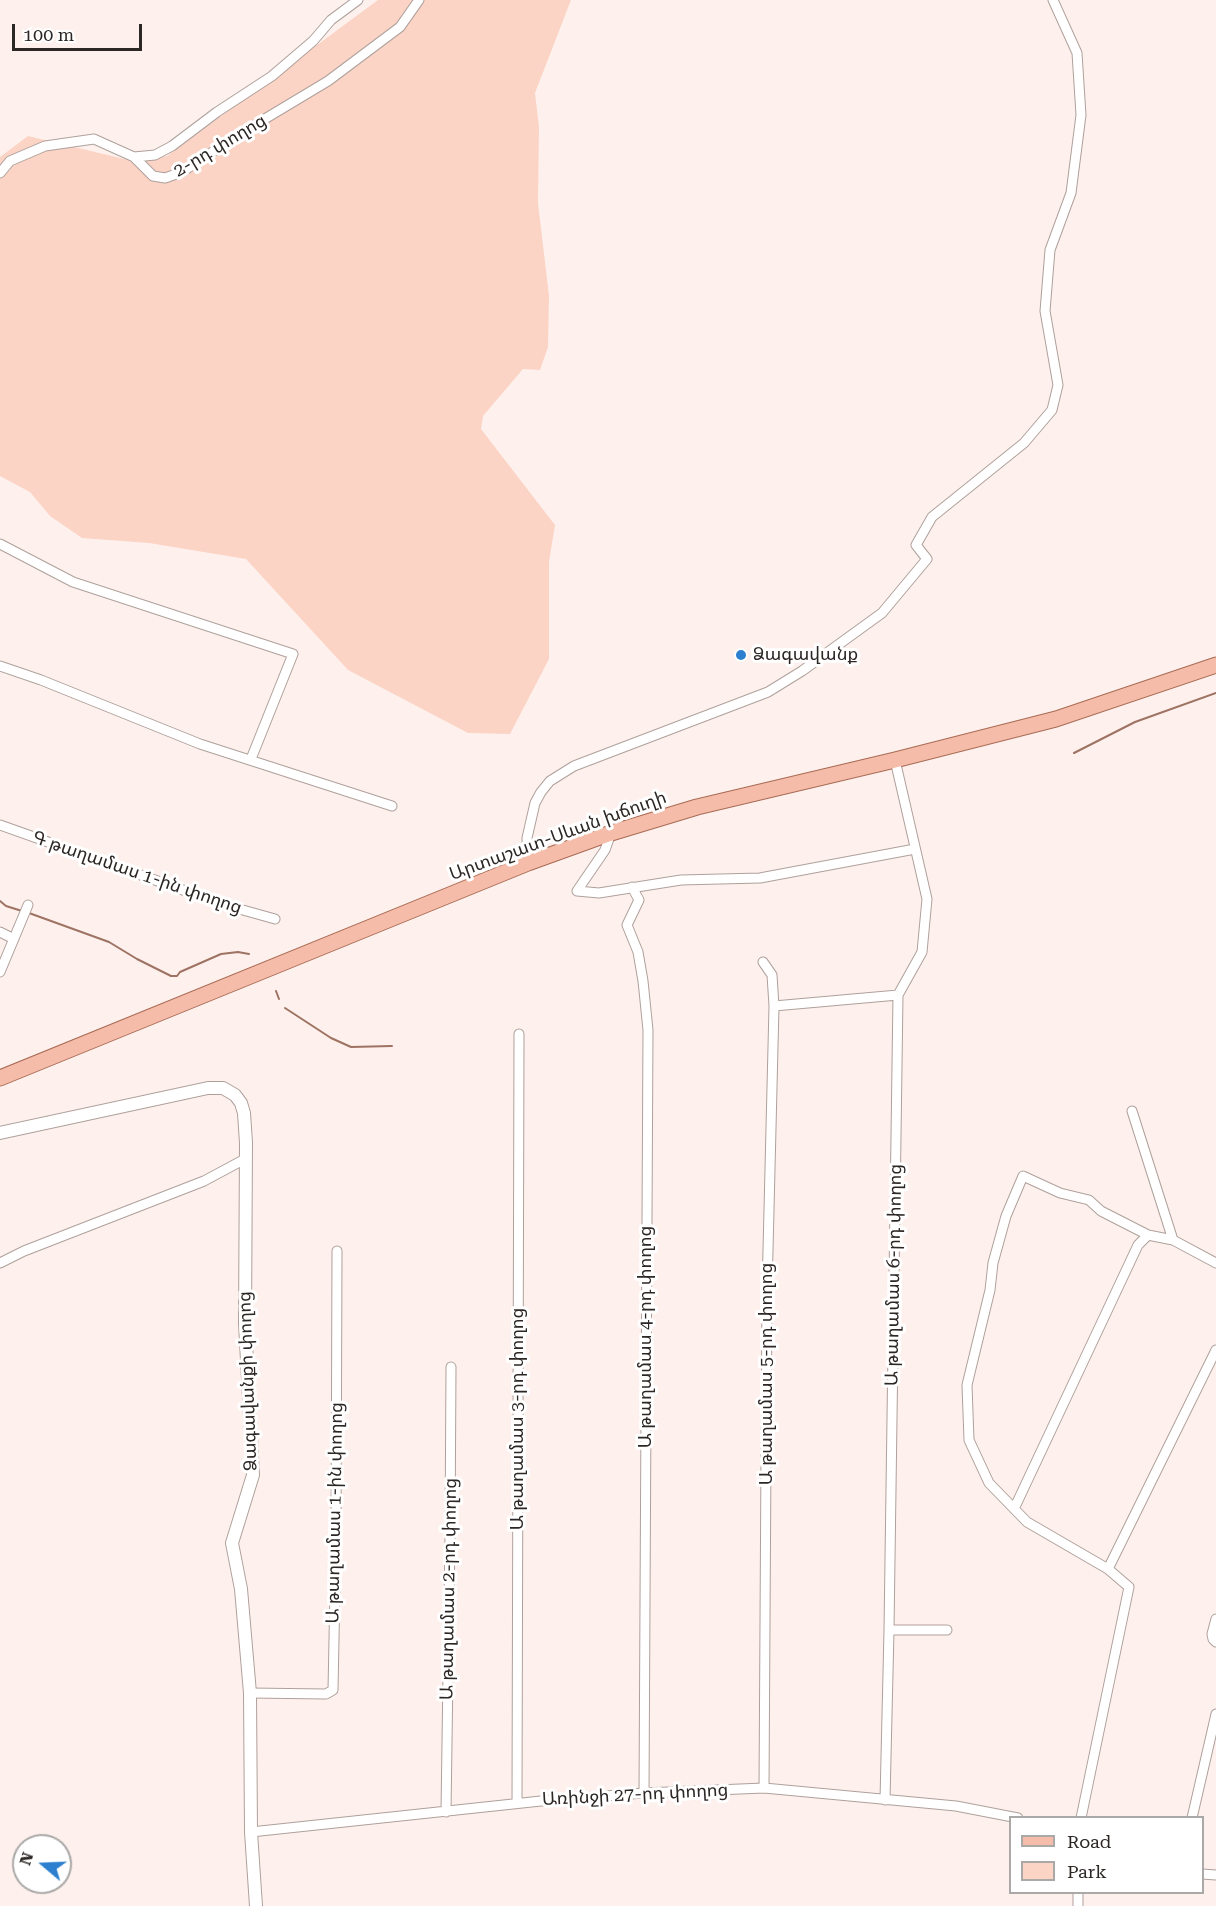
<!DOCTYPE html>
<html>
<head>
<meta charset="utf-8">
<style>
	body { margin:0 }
	#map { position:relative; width:1216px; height:1906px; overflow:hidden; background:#fef1ed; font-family:"Roboto Serif",serif }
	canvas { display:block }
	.legend { position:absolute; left:1009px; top:1816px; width:195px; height:78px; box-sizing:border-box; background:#fff; border:2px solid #aba9a8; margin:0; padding:8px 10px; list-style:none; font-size:18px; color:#2c2725 }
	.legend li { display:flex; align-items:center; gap:12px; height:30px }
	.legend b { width:30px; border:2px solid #aba9a8 }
	.north { position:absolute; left:12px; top:1834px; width:60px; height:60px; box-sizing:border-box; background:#fff; border:2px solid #aba9a8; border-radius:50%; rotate:289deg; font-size:16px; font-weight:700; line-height:24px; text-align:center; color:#2c2725 }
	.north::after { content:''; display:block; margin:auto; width:21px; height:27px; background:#2d80cf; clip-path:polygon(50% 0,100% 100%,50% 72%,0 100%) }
	.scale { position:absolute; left:12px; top:24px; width:130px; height:27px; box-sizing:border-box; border:3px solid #2c2725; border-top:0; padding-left:8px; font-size:18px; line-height:21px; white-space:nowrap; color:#2c2725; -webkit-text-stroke:4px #fff; paint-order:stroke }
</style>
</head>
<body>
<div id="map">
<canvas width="1216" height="1906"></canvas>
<ul class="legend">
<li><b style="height:8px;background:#f4bca9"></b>Road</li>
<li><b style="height:16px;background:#fbd4c5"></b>Park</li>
</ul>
<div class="north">N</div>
<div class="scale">100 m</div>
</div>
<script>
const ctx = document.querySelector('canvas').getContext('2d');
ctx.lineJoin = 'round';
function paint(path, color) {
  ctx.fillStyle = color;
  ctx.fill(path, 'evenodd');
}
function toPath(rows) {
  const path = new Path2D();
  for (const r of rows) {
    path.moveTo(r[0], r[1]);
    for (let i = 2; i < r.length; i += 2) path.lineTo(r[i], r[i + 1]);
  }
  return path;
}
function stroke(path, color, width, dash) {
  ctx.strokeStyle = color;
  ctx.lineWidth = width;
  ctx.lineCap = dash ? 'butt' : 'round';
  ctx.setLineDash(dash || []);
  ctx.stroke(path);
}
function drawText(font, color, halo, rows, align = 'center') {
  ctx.font = font + ' "Roboto Serif","Noto Sans Armenian",serif';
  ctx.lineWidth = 6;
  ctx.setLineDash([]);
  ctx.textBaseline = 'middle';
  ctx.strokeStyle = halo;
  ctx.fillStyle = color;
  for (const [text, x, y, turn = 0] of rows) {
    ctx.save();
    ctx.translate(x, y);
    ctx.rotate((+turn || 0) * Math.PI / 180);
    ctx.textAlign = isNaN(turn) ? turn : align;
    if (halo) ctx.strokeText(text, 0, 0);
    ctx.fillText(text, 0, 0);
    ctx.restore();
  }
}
const green = toPath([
	[378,0,571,0,535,93,539,127,538,203,549,296,548,347,540,370,523,369,483,416,481,429,555,525,549,562,549,659,510,734,468,733,348,670,246,559,149,543,82,538,50,516,30,492,0,476,0,157,28,136,137,162,167,156]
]);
const stream = toPath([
	[1074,753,1135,722,1216,693],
	[0,901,6,906,22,911],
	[29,913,109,942,137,959,171,976,177,976,180,972,221,954,238,952,249,954],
	[276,991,279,999],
	[285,1008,331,1038,351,1047,392,1046]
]);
const minor = toPath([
	[134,157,155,155,172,146,217,112,272,76,313,41,331,20,358,0],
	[0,173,10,161,45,146,94,139,134,157,153,176,165,178,182,172,243,132,328,81,400,27,419,0],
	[0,544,73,582,293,654,251,759],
	[0,666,41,680,200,744,392,806],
	[0,825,225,905,275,919],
	[611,833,605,850,577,891,599,893,681,880,760,878,915,849],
	[528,863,527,838,535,803,541,792,550,781,574,766,768,692,802,671,882,613,927,559,916,545,932,517,1024,443,1052,410,1058,385,1045,311,1050,250,1071,193,1081,115,1077,53,1053,0],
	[632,887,639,900,627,925,638,952,643,981,648,1030,644,1793],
	[0,932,14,939],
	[763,962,772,975,774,1006,767,1291,764,1788],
	[0,972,28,905],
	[774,1006,898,995],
	[1132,1111,1173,1240],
	[0,1263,24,1251,204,1181,245,1159],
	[1014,1509,1138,1245,1148,1235],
	[1108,1569,1216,1350],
	[1216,1619,1212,1634,1213,1639,1216,1642],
	[889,1630,947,1630],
	[250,1693,326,1694,333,1690,336,1538,337,1251],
	[885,1800,889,1630,898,995,922,952,927,899,895,760],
	[517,1803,519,1034],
	[446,1812,450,1537,451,1367],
	[1081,1818,1129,1587,1108,1569,1027,1522,989,1483,969,1440,967,1385,990,1290,993,1263,1006,1216,1023,1176,1060,1193,1089,1200,1101,1211,1148,1235,1173,1240,1216,1263],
	[1192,1818,1216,1714],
	[251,1832,541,1801,644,1793,764,1788,956,1806,1018,1818],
	[1202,1874,1216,1875],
	[1078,1906,1078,1892]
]);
const tertiary = toPath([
	[0,1133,208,1088,223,1088,235,1095,241,1103,244,1113,246,1143,245,1323,253,1475,232,1543,241,1589,250,1693,251,1832,256,1906]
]);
const primary = toPath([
	[0,1078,528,863,611,833,697,807,895,760,1056,719,1216,665]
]);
const markers = [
	[741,655,6,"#2d80cf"]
];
const streetNames = [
	["2-րդ փողոց",220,146,-31],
	["Արտաշատ-Սևան խճուղի",558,836,-20],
	["Գ թաղամաս 1-ին փողոց",137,873,19],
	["Ա թաղամաս 6-րդ փողոց",894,1275,-89],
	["Ա թաղամաս 4-րդ փողոց",646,1337,-90],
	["Ա թաղամաս 5-րդ փողոց",767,1374,-90],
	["Ձագավանքի փողոց",248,1381,-92],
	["Ա թաղամաս 3-րդ փողոց",518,1419,-90],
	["Ա թաղամաս 1-ին փողոց",335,1513,-89],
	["Ա թաղամաս 2-րդ փողոց",449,1589,-89],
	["Առինջի 27-րդ փողոց",635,1795,-3]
];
const poiNames = [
	["Ձագավանք",753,655]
];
paint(green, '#fbd4c5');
stroke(stream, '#9e7363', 2);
stroke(minor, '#afa09b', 11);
stroke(tertiary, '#afa09b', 14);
stroke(primary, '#a96b55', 17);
stroke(minor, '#fff', 9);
stroke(tertiary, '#fff', 12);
stroke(primary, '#f4bca9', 15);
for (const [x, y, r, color] of markers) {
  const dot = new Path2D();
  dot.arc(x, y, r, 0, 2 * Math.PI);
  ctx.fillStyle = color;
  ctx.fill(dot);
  stroke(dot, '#fff', 2);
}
drawText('18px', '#2c2725', '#fff', streetNames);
drawText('18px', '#2c2725', '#fff', poiNames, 'left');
</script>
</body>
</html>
